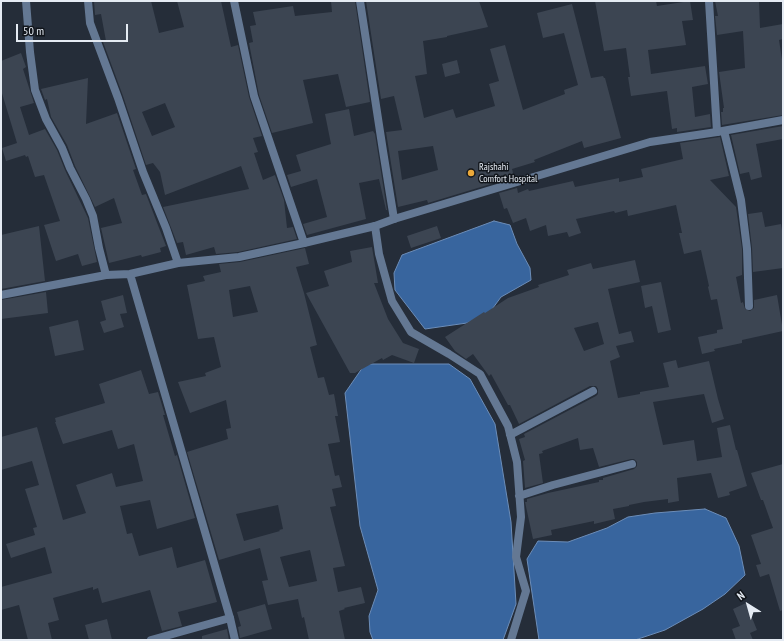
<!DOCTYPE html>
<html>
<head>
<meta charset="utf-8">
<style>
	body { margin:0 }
	#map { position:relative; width:784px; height:641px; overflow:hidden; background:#252d39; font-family:"PT Sans Narrow",sans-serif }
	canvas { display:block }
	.frame { position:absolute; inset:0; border:2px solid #e5ebf3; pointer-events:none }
	.north { position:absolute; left:728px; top:585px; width:40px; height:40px; -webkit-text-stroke:3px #11151b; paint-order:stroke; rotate:323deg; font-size:11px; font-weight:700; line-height:16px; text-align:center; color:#e5ebf3 }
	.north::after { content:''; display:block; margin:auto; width:14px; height:18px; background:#e5ebf3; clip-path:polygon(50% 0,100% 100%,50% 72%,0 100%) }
	.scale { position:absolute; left:16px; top:24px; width:112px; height:18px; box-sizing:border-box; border:2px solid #e5ebf3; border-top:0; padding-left:5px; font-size:12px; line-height:14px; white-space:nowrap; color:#e5ebf3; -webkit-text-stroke:3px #11151b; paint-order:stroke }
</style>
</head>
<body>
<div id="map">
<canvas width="784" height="641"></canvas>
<div class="frame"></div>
<div class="north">N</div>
<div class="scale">50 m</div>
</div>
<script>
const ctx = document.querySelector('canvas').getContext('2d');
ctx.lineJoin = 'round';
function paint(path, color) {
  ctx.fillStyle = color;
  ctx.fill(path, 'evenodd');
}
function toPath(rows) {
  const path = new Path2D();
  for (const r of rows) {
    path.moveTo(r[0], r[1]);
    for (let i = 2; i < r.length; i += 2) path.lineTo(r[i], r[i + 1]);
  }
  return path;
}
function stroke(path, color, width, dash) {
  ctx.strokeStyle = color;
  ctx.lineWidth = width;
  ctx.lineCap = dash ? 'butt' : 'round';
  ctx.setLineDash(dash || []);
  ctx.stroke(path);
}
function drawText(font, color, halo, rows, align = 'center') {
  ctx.font = font + ' "PT Sans Narrow",sans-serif';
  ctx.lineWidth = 3;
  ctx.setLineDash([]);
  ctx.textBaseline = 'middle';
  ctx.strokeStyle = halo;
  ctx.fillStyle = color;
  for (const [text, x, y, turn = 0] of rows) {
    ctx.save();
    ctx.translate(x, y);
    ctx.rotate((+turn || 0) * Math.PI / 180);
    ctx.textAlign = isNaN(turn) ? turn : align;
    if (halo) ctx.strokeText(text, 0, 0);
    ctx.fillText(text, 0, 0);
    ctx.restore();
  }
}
const water = toPath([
	[494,221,510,225,517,244,530,268,531,280,501,297,490,312,467,323,425,329,395,290,394,273,402,255,494,221],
	[365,364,449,364,470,379,495,424,511,522,516,604,503,640,373,640,370,632,369,616,378,590,360,526,345,393,365,364],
	[705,509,726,518,739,546,745,575,725,594,703,609,665,630,635,640,539,640,527,559,538,541,568,542,607,528,628,517,655,513,705,509]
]);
const building = toPath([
	[94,1,151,1,159,33,184,27,177,1,221,1,231,47,238,45,249,97,262,136,253,138,258,152,254,153,263,180,275,175,284,200,287,228,293,227,297,239,238,252,216,254,214,247,186,255,183,242,177,243,163,207,249,189,241,166,165,195,160,172,153,163,146,165,123,96,103,42,106,41,101,14,95,15],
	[165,103,175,127,152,136,142,112],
	[331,1,355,1,370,102,346,107,338,74,303,80,313,123,272,133,259,95,249,43,253,42,250,26,256,25,253,12,293,6,295,16,332,12],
	[366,1,479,1,488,27,447,36,447,37,423,41,427,74,415,76,424,118,453,109,456,118,495,106,489,84,499,81,490,49,505,45,523,110,565,94,564,90,578,85,564,33,543,38,537,13,572,4,591,78,603,76,604,78,605,78,621,138,584,148,582,141,534,160,535,162,512,169,514,177,428,203,427,200,398,207,386,132,402,130,394,96,381,99],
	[433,146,438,170,402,180,398,151],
	[595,1,656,1,657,6,690,1,693,20,682,21,686,45,648,50,651,74,705,66,708,84,692,87,695,117,710,114,711,127,677,132,677,128,672,129,667,91,631,96,628,77,630,77,626,48,604,51],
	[715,1,759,1,760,28,783,24,783,39,779,40,783,66,783,115,722,125,721,112,723,112,723,108,724,108,719,72,745,68,743,31,717,35,715,16,718,16],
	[21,53,26,67,23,69,34,103,20,107,29,135,45,129,57,150,65,170,88,218,97,262,82,266,78,254,56,261,44,225,60,221,44,175,35,177,28,156,26,157,25,155,6,161,2,148,17,143,1,90,1,61],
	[457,60,460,73,445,77,442,64],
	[88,78,86,124,117,113,136,169,133,170,142,195,146,194,166,246,160,248,161,252,142,257,141,255,109,263,101,228,122,223,114,198,95,207,75,166,67,145,51,117,47,99,45,100,41,89],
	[349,109,354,136,373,131,375,134,387,210,386,210,379,179,359,183,366,219,307,235,303,224,327,217,317,179,291,187,287,175,301,171,296,155,331,144,325,114],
	[783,126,783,139,756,144,762,177,751,180,749,172,740,174,731,135],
	[720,137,729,176,710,180,736,207,742,249,742,275,736,277,741,303,743,302,745,309,750,311,754,308,754,300,777,295,783,331,742,340,742,343,714,349,715,351,702,354,698,337,717,333,717,330,723,329,717,299,711,300,708,287,709,286,701,250,684,254,679,233,682,233,676,205,628,216,627,210,615,213,614,211,576,219,581,233,569,237,567,232,548,236,546,225,530,231,526,218,513,223,507,208,504,209,499,193,517,188,518,193,528,189,529,191,573,181,575,187,619,178,619,182,643,177,641,169,683,159,680,143],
	[762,212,765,227,781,224,783,237,783,268,753,272,752,248,748,214],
	[39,226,45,281,1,289,1,235],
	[437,226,441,238,411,248,407,236],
	[372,247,378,283,374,283,388,319,403,343,419,349,414,363,392,355,383,360,382,358,355,373,350,373,306,293,329,286,324,271,352,262,350,251],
	[305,248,309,264,296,267,304,293,317,345,310,347,318,378,324,377,329,395,334,394,338,416,335,416,340,442,328,444,335,476,339,475,342,487,332,489,336,506,330,507,345,566,333,568,338,592,361,587,365,603,344,608,345,609,339,611,345,640,309,640,304,617,302,618,298,599,268,605,262,581,268,580,260,548,219,560,187,452,228,439,226,429,231,428,226,400,190,413,178,382,206,376,205,373,221,367,214,337,198,339,187,285,205,281,203,276,221,272,219,264,240,262],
	[250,286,258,312,233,317,229,290],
	[278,505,283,529,279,530,280,531,244,541,236,514],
	[310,550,317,581,289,587,280,557],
	[635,260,640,282,608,289,619,334,631,331,634,342,616,346,620,357,610,361,618,398,640,394,640,392,669,387,663,363,676,360,678,368,709,361,718,399,724,419,712,423,704,394,653,402,663,445,694,440,697,461,722,457,717,428,730,425,736,450,737,450,747,486,729,492,730,495,718,498,711,473,677,478,679,501,668,503,668,499,644,502,629,505,629,506,613,509,615,519,594,524,594,521,551,530,552,535,533,539,525,502,527,502,527,499,548,493,599,482,599,480,603,480,603,478,634,469,637,466,637,462,634,459,631,459,599,467,593,448,580,450,578,438,542,451,543,453,539,454,543,483,525,488,523,461,525,460,519,439,525,437,524,434,596,396,598,394,598,389,596,386,590,386,519,424,510,405,508,405,491,374,489,376,473,354,466,359,455,351,445,337,484,312,485,313,508,298,539,287,538,285,569,275,567,270,591,263,593,269],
	[598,322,604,344,584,351,574,328],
	[661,282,671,330,658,333,652,306,645,308,641,286],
	[46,292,48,313,1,319,1,300],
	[123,295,127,313,120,314,124,327,104,333,100,322,106,320,101,301],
	[78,320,84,350,55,356,49,327],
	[141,370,149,394,158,392,165,415,163,415,175,456,177,455,195,518,157,529,150,500,120,506,127,534,132,533,139,556,172,547,177,568,205,560,217,602,178,612,182,626,162,631,150,590,102,603,98,588,93,590,93,587,53,598,59,620,48,623,52,640,28,640,19,605,1,610,1,587,52,573,45,547,11,558,6,544,35,535,33,528,37,527,25,489,39,485,32,461,1,470,1,437,37,427,63,520,86,513,76,485,112,473,116,487,143,481,134,444,118,449,112,430,63,444,55,422,56,422,55,418,105,403,99,384],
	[783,464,783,610,780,611,769,574,760,577,756,565,761,564,751,535,773,528,763,500,761,500,751,473],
	[746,603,757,630,750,633,753,640,736,640,732,629,740,626,733,609],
	[265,604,272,629,240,638,238,627,241,626,237,612],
	[107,619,112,640,89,640,85,625],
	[227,629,229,640,202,640,202,636]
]);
const minor = toPath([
	[26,1,30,52,35,90,46,119,62,148,70,168,86,199,93,216,99,248,106,275],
	[88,1,90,23,118,98,143,172,166,228,178,263],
	[234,1,254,96,304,243],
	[360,1,383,151,394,219],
	[709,1,717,132],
	[724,131,741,200,747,249,749,306],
	[375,226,379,254,392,301,411,332,449,354,480,374,508,426,517,462,521,517,516,557,526,591,511,640],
	[510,435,593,391],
	[519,496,553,485,632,464],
	[151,640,230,618]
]);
const tertiary = toPath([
	[130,274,230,618,235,640],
	[1,295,106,275,130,274,178,263,239,257,304,243,375,226,394,219,650,142,717,132,783,120]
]);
const markers = [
	[471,173,4,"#eca93a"]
];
const poiNames = [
	["Rajshahi",479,167],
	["Comfort Hospital",479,179]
];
paint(water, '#38659e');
stroke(water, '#6c8db8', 1);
paint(building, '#3c4552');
stroke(minor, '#647893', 8);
stroke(tertiary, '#647893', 8);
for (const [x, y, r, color] of markers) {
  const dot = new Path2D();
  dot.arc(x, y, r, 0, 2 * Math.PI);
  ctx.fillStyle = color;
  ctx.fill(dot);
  stroke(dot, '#11151b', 1.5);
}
drawText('10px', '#e5ebf3', '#11151b', poiNames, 'left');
</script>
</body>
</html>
